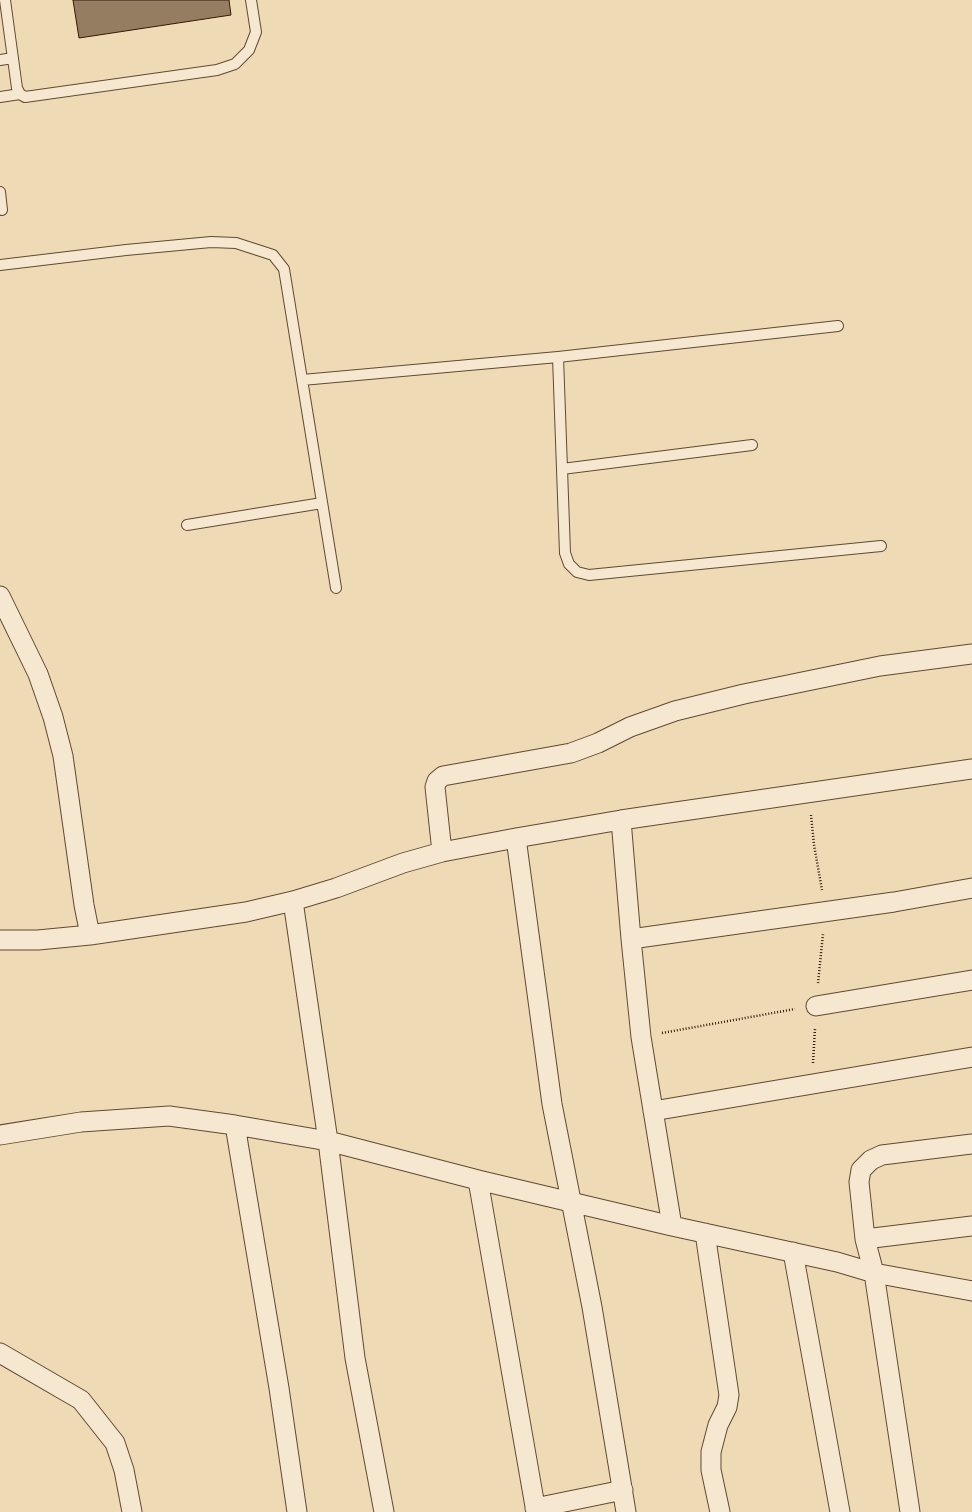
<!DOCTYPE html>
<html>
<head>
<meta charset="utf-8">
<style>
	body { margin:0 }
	canvas { display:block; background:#efdab6 }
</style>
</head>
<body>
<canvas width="972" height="1512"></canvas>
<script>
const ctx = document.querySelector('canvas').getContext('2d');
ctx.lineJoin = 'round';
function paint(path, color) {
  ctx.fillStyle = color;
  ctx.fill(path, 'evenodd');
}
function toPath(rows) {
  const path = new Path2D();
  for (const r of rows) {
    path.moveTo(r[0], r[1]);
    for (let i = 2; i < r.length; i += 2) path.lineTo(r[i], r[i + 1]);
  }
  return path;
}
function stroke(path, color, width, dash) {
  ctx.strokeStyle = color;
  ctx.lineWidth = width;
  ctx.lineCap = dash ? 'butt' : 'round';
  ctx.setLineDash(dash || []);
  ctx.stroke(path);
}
const building = toPath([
	[73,0,229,0,231,15,79,38,73,0]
]);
const path = toPath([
	[811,815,814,845,822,890],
	[818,983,823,934],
	[662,1033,795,1009],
	[813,1063,815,1028]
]);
const service = toPath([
	[5,0,17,88,20,94,25,97,217,70,235,64,249,50,256,32,251,0],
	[0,60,13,58],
	[0,97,20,94],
	[0,192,2,210],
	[0,265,126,250,211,242,236,243,273,255,284,269,336,588],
	[558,357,565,553,569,564,577,572,589,575,881,546],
	[302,380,558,357,838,326],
	[562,469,752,445],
	[187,525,322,503]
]);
const minor = toPath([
	[0,596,38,674,53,717,63,756,84,905,90,935,38,940,0,940],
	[516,838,552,1104,592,1307,626,1512],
	[442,852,435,787,437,781,443,776,571,753,598,743,630,727,675,711,744,694,880,666,972,654],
	[293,901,328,1141,355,1358,384,1512],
	[90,935,246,912,293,901,336,888,403,863,442,852,516,838,621,820,972,769],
	[631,939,894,902,972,888],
	[816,1006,972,980],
	[653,1111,972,1057],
	[235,1125,279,1388,297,1512],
	[0,1135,81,1122,169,1116,235,1125,328,1141,478,1180,536,1512],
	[972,1144,882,1155,871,1160,861,1170,859,1182,865,1239,874,1273,972,1291],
	[478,1180,672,1226,641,1037,631,939,621,820],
	[672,1226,837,1262,874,1273,910,1512],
	[705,1233,729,1395,727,1407,718,1425,711,1452,711,1470,720,1512],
	[865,1239,972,1226],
	[793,1252,840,1512],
	[0,1353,81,1400,115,1443,124,1470,132,1512],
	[535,1508,623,1490]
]);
paint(building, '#957d61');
stroke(building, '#341905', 1);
stroke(service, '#634931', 12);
stroke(minor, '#634931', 21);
stroke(path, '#341905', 2.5, [1, 2]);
stroke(service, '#f5e7d0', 10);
stroke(minor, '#f5e7d0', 19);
</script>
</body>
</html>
